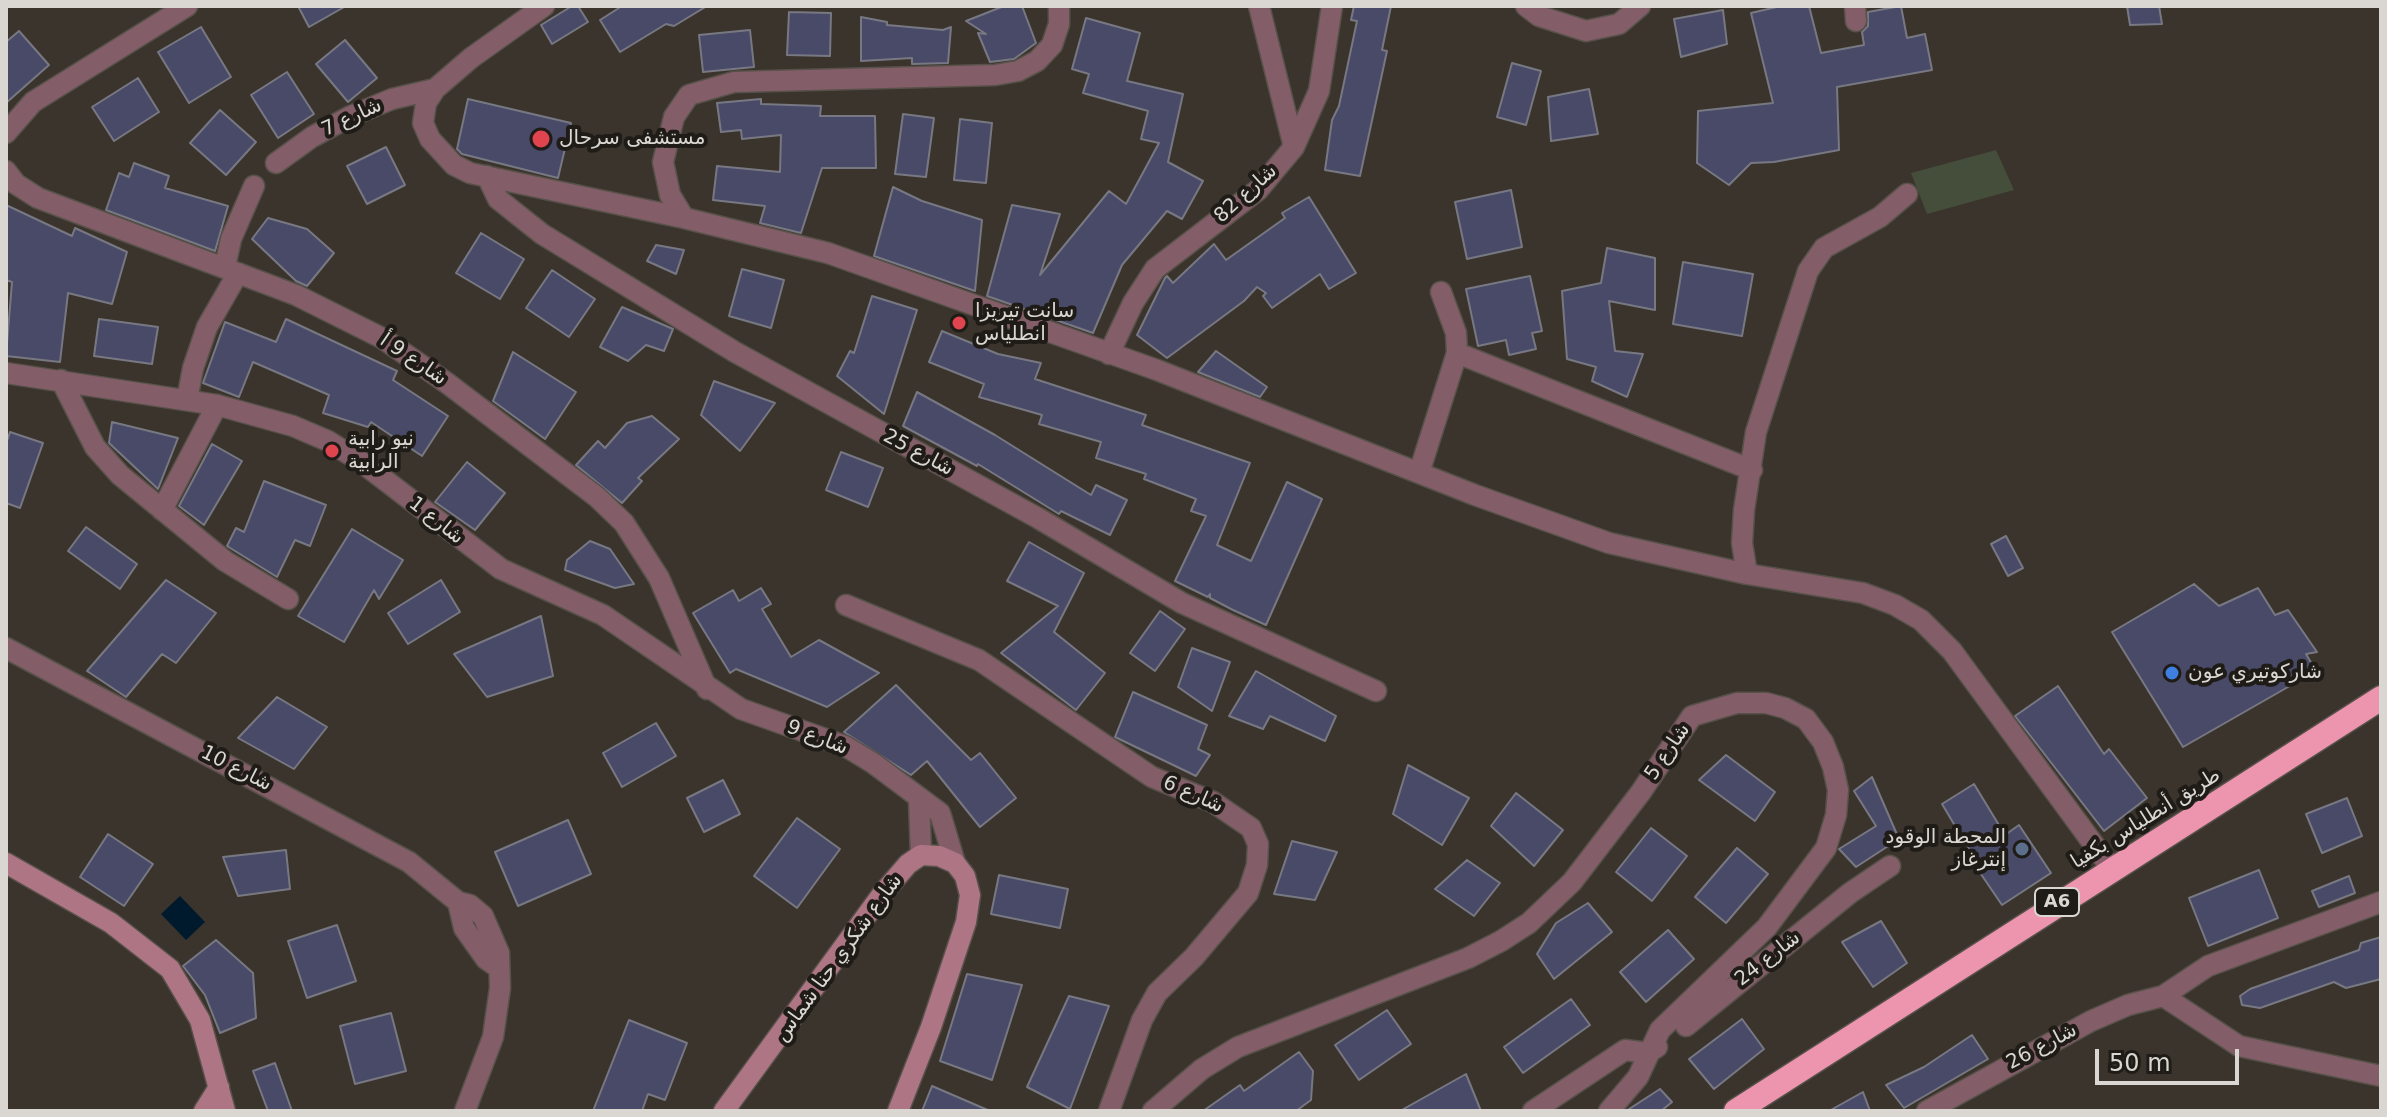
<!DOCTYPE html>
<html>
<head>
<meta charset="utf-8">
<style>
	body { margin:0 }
	#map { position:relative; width:2387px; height:1117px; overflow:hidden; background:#3a342c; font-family:"DejaVu Sans",sans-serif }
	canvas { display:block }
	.frame { position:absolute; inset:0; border:8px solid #dad7d2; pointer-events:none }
	.scale { position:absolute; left:2095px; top:1049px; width:144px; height:36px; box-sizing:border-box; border:4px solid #dad7d2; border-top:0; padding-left:10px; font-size:24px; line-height:28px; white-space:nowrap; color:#dad7d2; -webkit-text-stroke:6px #1f1c18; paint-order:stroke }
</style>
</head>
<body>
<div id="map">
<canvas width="2387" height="1117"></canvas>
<div class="frame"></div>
<div class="scale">50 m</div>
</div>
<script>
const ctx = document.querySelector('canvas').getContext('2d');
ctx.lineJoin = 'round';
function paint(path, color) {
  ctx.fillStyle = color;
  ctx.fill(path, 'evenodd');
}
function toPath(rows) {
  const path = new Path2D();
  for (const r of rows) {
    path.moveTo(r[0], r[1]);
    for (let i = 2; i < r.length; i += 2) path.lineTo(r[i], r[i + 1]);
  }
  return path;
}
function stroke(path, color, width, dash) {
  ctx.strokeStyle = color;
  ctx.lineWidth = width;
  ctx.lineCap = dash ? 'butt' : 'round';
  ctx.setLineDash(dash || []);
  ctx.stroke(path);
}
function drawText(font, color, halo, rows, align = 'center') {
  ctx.font = font + ' "DejaVu Sans",Cairo,sans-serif';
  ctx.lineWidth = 8;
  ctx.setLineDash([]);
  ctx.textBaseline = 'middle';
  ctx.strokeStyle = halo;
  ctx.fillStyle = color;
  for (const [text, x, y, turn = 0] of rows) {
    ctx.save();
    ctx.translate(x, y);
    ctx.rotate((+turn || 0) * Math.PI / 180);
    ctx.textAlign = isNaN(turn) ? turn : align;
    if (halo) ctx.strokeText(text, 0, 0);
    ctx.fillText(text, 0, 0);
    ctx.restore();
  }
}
const green = toPath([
	[1996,150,2014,190,1927,214,1911,173]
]);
const water = toPath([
	[180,896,205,922,186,940,161,914]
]);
const building = toPath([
	[298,6,346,6,309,27,298,6],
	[572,6,578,6,588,22,552,44,541,25,572,6],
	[622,6,707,6,674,26,666,24,620,52,600,20,622,6],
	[1004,6,1022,6,1036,43,1014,59,990,62,978,33,986,34,966,21,1004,6],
	[1354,6,1391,6,1382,50,1387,51,1360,176,1325,170,1332,120,1339,106,1357,21,1351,20,1354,6],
	[1781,6,1809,6,1821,53,1864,45,1862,32,1868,26,1868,12,1901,6,1907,38,1925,34,1932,70,1837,87,1839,150,1774,162,1751,163,1729,185,1697,163,1698,111,1773,103,1751,13,1781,6],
	[2127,6,2159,6,2162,24,2130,25,2127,6],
	[1723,10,1727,44,1681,57,1674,19,1723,10],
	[789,12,831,13,830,56,787,55,789,12],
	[861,17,887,22,887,25,943,30,951,27,948,63,912,64,912,58,861,61,861,17],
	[1086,18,1140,33,1127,81,1183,94,1168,162,1203,181,1182,219,1167,211,1122,265,1093,333,987,296,1012,205,1060,214,1040,275,1109,191,1126,204,1159,143,1141,139,1148,111,1083,93,1089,74,1072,69,1086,18],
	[201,27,231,77,189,103,158,52,201,27],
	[750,30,754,67,703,72,699,35,750,30],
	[19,31,49,65,6,103,6,42,19,31],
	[345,40,377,78,348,102,316,64,345,40],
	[1512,63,1541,71,1526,125,1497,117,1512,63],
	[287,72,314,114,278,138,251,95,287,72],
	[138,78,159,112,114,141,92,107,138,78],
	[1589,89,1598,134,1551,141,1548,97,1589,89],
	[468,99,571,123,558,178,462,154,457,149,468,99],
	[761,99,761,104,821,106,820,116,875,116,876,168,822,168,801,233,760,223,765,206,713,200,717,166,780,172,781,135,742,139,741,130,721,132,717,103,761,99],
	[220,110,256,142,226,175,190,143,220,110],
	[903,114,934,118,926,177,895,174,903,114],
	[960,119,992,123,986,183,954,180,960,119],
	[386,147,405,185,367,204,347,166,386,147],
	[134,163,169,176,165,188,228,206,215,251,106,210,119,173,129,177,134,163],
	[893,187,922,201,982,220,975,291,874,256,893,187],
	[1511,190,1522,247,1467,259,1455,202,1511,190],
	[1309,197,1356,273,1329,289,1320,274,1272,308,1263,296,1266,293,1257,287,1244,301,1167,358,1137,335,1165,278,1167,276,1173,283,1214,244,1226,260,1285,218,1282,213,1309,197],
	[6,205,72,236,75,228,127,252,112,304,68,293,60,362,6,356,12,282,6,280,6,205],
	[268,218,307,229,334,253,307,286,296,281,252,239,268,218],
	[481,233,524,259,500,299,456,273,481,233],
	[656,245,684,250,676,274,647,261,656,245],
	[1607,248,1655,258,1655,310,1609,301,1615,351,1643,354,1627,397,1592,381,1596,367,1567,359,1562,291,1601,283,1607,248],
	[1683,262,1753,274,1742,336,1673,324,1683,262],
	[742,269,784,280,771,328,729,316,742,269],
	[552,270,595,299,569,337,526,308,552,270],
	[1530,276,1542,331,1532,333,1536,349,1509,355,1506,340,1478,346,1466,289,1530,276],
	[872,296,917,310,884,414,837,376,850,351,854,353,872,296],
	[622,307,673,329,664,351,646,345,628,361,600,347,622,307],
	[99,319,158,327,152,364,94,356,99,319],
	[286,319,397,371,393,380,448,416,422,456,371,422,368,427,323,413,329,395,253,362,239,397,203,383,225,322,276,342,286,319],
	[942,331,998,354,1041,363,1035,379,1146,415,1142,425,1250,463,1217,545,1251,561,1287,482,1322,499,1266,625,1233,610,1210,598,1210,594,1208,597,1175,581,1206,516,1191,511,1196,499,1144,479,1146,474,1096,458,1101,442,1039,424,1042,415,979,397,984,384,929,362,942,331],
	[1216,351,1267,387,1260,397,1198,372,1216,351],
	[513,352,576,392,545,439,493,401,513,352],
	[714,381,775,403,740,451,701,415,714,381],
	[917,392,995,435,1091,495,1096,485,1127,500,1110,535,1061,511,1059,514,978,464,977,466,903,426,917,392],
	[652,416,679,439,638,478,642,481,622,503,576,465,598,441,605,448,627,423,652,416],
	[112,422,178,438,158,489,109,443,112,422],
	[10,432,43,443,20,508,6,503,6,444,10,432],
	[212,444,242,461,204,525,179,506,212,444],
	[841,452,883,468,868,507,826,490,841,452],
	[467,462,505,493,475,530,435,502,467,462],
	[264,481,326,505,310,546,295,540,277,577,227,546,236,528,244,532,264,481],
	[86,527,137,564,120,589,68,551,86,527],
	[352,529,403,560,379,599,374,590,344,642,298,616,352,529],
	[2006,536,2023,568,2008,576,1991,544,2006,536],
	[590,541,610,549,634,584,615,588,565,570,567,560,590,541],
	[1029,542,1084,573,1054,632,1105,673,1076,710,1001,653,1058,606,1007,581,1029,542],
	[166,580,216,613,176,663,162,654,126,697,87,671,166,580],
	[441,580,460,612,408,644,388,613,441,580],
	[2194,584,2219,606,2258,588,2275,615,2288,610,2317,652,2306,654,2316,671,2183,747,2112,632,2194,584],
	[761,588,771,604,762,609,791,657,819,640,879,673,827,707,736,669,730,673,693,613,733,590,739,601,761,588],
	[1160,611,1185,629,1155,671,1130,653,1160,611],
	[541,616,553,676,487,697,454,654,541,616],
	[1192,648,1230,662,1212,711,1178,687,1192,648],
	[1256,671,1336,716,1325,741,1270,716,1263,729,1229,716,1256,671],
	[896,685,971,760,980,753,1016,798,980,827,927,761,911,775,844,732,896,685],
	[2058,686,2104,754,2109,749,2147,798,2104,831,2015,716,2058,686],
	[1133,692,1207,725,1198,749,1210,755,1196,776,1115,737,1133,692],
	[277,697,327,727,294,769,238,738,277,697],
	[656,723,676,756,622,787,603,753,656,723],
	[1726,755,1775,792,1755,821,1699,780,1726,755],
	[1408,765,1469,798,1442,845,1393,814,1408,765],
	[1872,777,1899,839,1856,867,1839,849,1876,826,1854,791,1872,777],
	[723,780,740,814,704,832,687,798,723,780],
	[1974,784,2005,835,2019,825,2051,873,2002,905,1970,858,1973,856,1942,804,1974,784],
	[1516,793,1563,830,1534,866,1491,826,1516,793],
	[2347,798,2362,836,2322,853,2306,814,2347,798],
	[797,818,840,849,797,908,754,876,797,818],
	[568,820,591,874,518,906,495,852,568,820],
	[1651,828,1687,856,1652,901,1616,872,1651,828],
	[108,834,153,864,124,906,80,877,108,834],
	[1292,841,1337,852,1315,900,1274,894,1292,841],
	[1737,848,1768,874,1726,923,1695,897,1737,848],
	[286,850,290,889,238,896,223,857,286,850],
	[1467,860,1500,883,1474,916,1435,889,1467,860],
	[2259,870,2278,918,2208,946,2189,898,2259,870],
	[999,875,1068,889,1060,928,991,914,999,875],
	[2349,876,2355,893,2319,907,2312,891,2349,876],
	[1588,903,1612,932,1554,979,1537,954,1556,923,1588,903],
	[1881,921,1907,963,1873,987,1842,942,1881,921],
	[337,925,356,981,307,998,288,941,337,925],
	[1668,930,1694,959,1646,1002,1620,972,1668,930],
	[2381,937,2381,979,2346,988,2334,982,2260,1008,2242,1005,2240,996,2250,989,2359,950,2361,943,2381,937],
	[216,940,253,973,256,1018,220,1033,205,995,183,966,216,940],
	[967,974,1022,985,992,1080,940,1061,967,974],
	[1069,996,1109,1006,1070,1109,1027,1087,1069,996],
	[1571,999,1590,1025,1523,1073,1504,1047,1571,999],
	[1387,1010,1411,1044,1359,1080,1335,1045,1387,1010],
	[391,1013,406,1071,355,1084,340,1026,391,1013],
	[1742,1019,1764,1049,1714,1089,1689,1059,1742,1019],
	[629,1020,687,1043,665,1100,648,1094,642,1111,593,1111,629,1020],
	[1972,1035,1988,1059,1904,1108,1886,1085,1924,1067,1972,1035],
	[1299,1052,1313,1071,1311,1100,1296,1111,1203,1111,1240,1085,1244,1091,1299,1052],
	[275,1063,292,1111,268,1111,253,1071,275,1063],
	[1466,1074,1481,1111,1400,1111,1466,1074],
	[932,1086,990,1111,922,1111,932,1086],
	[1660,1089,1672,1102,1661,1111,1626,1111,1660,1089],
	[1863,1092,1870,1111,1829,1111,1863,1092]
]);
const street = toPath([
	[544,6,471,58,435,89,426,103,423,123,430,139,454,165,470,173,684,218,828,253,1157,370,1475,495,1609,543,1747,574,1863,593,1895,605,1921,620,1952,651,2111,868],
	[1259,6,1294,147],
	[1526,6,1539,16,1586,31,1619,24,1640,6],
	[1855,6,1856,21],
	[6,133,33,102,187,6],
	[276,163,312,137,351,116,392,99,435,89],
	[6,171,16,184,38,198,296,295,382,338,447,383,597,497,624,523,659,578,707,689],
	[487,176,498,199,542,234,735,352,1038,518,1182,603,1376,691],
	[684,218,670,195,663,162,674,117,689,95,734,82,995,75,1018,71,1037,61,1052,45,1059,24,1059,6],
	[225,267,231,239,254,186],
	[1457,353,1752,470],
	[1109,354,1133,303,1155,269,1258,190,1294,147,1319,91,1332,6],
	[6,373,217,405,293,426,328,441,360,461,501,569,603,615,741,709,845,746,873,763,940,813,955,863],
	[61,380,95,447,120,475,225,561,288,599],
	[187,400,193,368,207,327,238,273],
	[1419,473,1457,353,1456,333,1441,292],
	[162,510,217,405],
	[1747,574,1742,543,1744,510,1756,432,1808,271,1824,248,1880,217,1907,194],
	[846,605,979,660,1152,777,1213,802,1251,828,1258,844,1257,865,1248,893,1194,957,1157,993,1142,1020,1109,1111],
	[6,648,409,862,458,902,470,905,483,916,499,953,500,988,493,1037,465,1111],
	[919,800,921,855],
	[458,902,464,928,486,959,499,968],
	[2163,996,2239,1046,2381,1076],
	[1686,1026,1850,893,1890,866],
	[1153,1111,1202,1069,1238,1047,1468,958,1501,941,1529,923,1572,882,1641,792,1692,716,1737,703,1766,703,1785,708,1806,719,1823,742,1833,767,1838,790,1836,815,1826,848,1767,927,1660,1030,1638,1077,1609,1111],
	[1533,1111,1625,1050,1648,1053,1657,1047],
	[1927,1111,2091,1021,2128,1005,2163,996,2208,966,2381,902]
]);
const secondary = toPath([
	[6,863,111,923,170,969,200,1020,225,1111],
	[204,1111,219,1087],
	[724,1111,883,893,908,864,921,855,939,856,955,863,965,876,970,895,966,922,931,1027,898,1111]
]);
const highway = toPath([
	[1736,1111,2381,698]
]);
const markers = [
	[541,139,10,"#e0444e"],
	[959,323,8,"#e0444e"],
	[332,451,8,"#e0444e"],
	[2172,673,8,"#3f7fe0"],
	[2022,849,8,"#5c6f8a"]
];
const shields = [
	[2057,902,44]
];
const shieldNames = [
	["A6",2057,902]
];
const streetNames = [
	["شارع 7",352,118,-25],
	["شارع 82",1246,194,-42],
	["شارع 9 أ",413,360,34],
	["شارع 25",918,453,28],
	["شارع 1",436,521,38],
	["شارع 9",817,738,21],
	["شارع 5",1668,752,-56],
	["شارع 10",236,769,27],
	["شارع 6",1193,795,24],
	["طريق أنطلياس بكفيا",2146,819,-32],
	["شارع شكري حنا شماس",839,958,-54],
	["شارع 24",1768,959,-38],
	["شارع 26",2042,1047,-28]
];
const poiNames = [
	["مستشفى سرحال",559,139],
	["سانت تيريزا",975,312],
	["انطلياس",975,335],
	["نيو رابية",348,440],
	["الرابية",348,463],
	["شاركوتيري عون",2188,673],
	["المحطة الوقود",2006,838,"right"],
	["إنترغاز",2006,861,"right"]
];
paint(green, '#444e3a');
paint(water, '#001a2d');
paint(building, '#484a68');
stroke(building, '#787883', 2);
stroke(street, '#57514a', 23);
stroke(secondary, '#57514a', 23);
stroke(highway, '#57514a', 27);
stroke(street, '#835e68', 20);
stroke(secondary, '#ae7585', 20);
stroke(highway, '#ed94ae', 24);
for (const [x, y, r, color] of markers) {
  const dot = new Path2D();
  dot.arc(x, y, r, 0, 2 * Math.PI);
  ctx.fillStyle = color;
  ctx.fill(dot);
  stroke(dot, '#1f1c18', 3);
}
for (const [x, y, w] of shields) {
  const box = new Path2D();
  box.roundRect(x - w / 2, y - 14, w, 28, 6);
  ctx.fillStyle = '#1f1c18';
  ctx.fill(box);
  stroke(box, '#dad7d2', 2);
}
drawText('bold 18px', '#dad7d2', null, shieldNames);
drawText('20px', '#dad7d2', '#1f1c18', streetNames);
drawText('20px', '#dad7d2', '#1f1c18', poiNames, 'left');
</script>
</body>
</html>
